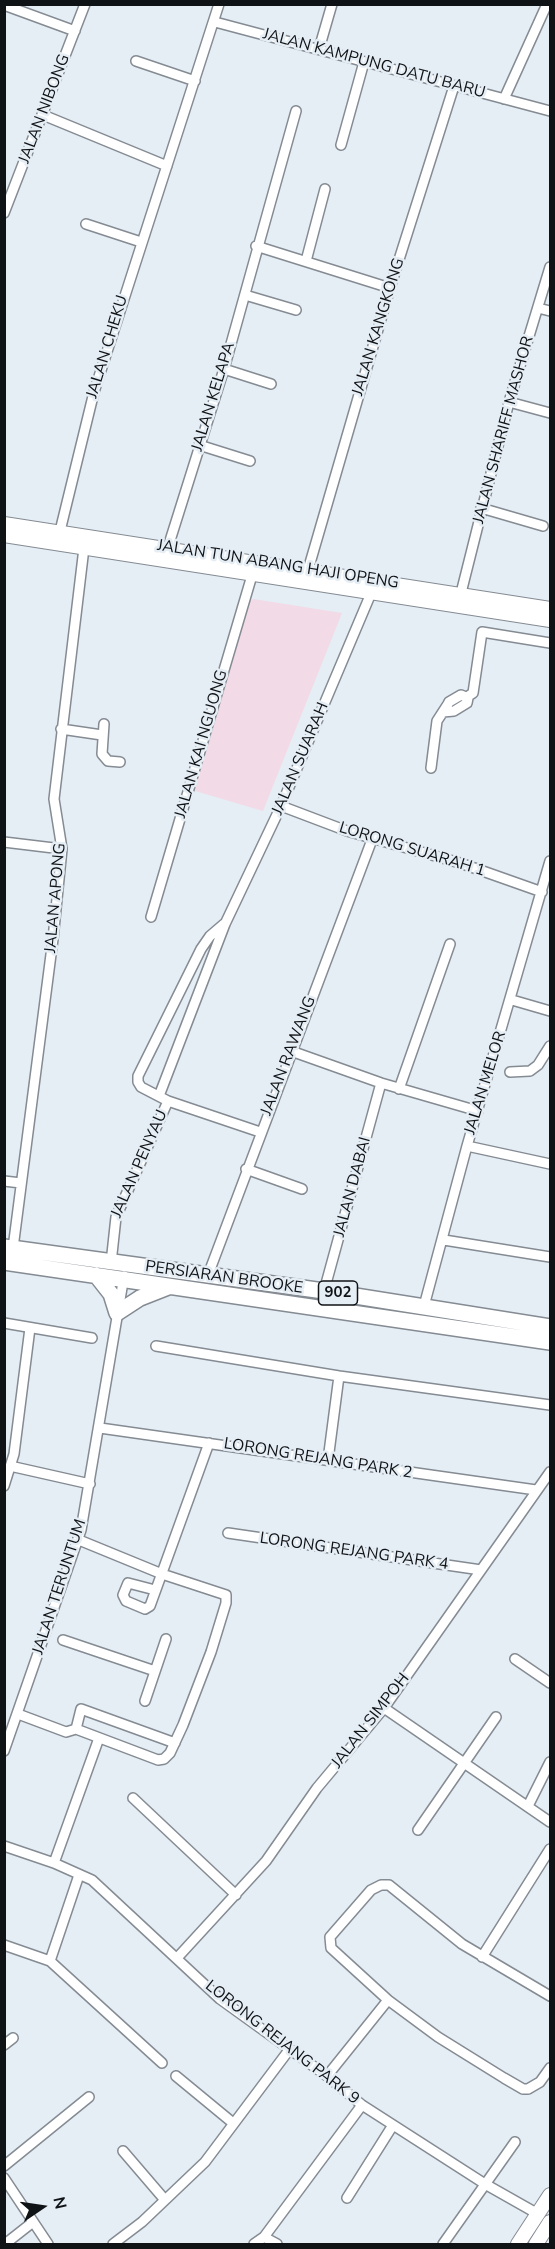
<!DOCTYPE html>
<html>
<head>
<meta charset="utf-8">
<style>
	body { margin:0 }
	#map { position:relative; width:555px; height:2249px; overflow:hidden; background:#e5edf5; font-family:"Nunito Sans",sans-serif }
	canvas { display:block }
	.frame { position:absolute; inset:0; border:6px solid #101316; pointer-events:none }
	.north { position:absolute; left:12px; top:2177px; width:60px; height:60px; -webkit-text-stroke:4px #e5edf5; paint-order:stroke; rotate:77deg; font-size:16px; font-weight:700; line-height:24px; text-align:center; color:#101316 }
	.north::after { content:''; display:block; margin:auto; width:21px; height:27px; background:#101316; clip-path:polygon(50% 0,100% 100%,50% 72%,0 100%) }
</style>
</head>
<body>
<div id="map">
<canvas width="555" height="2249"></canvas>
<div class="frame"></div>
<div class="north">N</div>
</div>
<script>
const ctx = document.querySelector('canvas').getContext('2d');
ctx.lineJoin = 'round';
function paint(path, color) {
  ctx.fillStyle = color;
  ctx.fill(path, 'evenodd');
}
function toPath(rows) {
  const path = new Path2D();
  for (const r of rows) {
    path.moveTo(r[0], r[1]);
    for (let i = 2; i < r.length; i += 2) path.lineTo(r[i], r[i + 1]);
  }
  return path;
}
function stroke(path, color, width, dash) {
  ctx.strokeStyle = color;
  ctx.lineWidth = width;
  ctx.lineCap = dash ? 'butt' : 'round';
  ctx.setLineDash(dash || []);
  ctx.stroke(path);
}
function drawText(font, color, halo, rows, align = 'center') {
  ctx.font = font + ' "Nunito Sans",sans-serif';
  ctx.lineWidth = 5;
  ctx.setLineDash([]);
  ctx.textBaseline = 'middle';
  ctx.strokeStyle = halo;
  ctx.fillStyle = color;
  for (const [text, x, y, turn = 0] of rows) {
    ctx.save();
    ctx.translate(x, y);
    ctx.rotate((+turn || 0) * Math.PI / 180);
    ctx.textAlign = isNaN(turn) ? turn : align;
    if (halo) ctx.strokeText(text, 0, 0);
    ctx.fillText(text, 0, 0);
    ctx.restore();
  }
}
const education = toPath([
	[253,599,342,613,263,811,192,790,249,601]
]);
const street = toPath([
	[4,5,75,31],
	[215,22,550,111],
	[319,49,332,4],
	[136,61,195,81],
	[504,99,547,4],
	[43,115,167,166],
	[341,145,364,62],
	[4,213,85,4],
	[86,224,141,242],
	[256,246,390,288],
	[306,261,325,189],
	[245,295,296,310],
	[538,308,550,311],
	[224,369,271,384],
	[509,402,550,413],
	[199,445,250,461],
	[481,508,543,526],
	[60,531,94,392,219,4],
	[168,547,224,369,296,111],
	[308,570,390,288,454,86],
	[461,593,509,402,550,267],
	[467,697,473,693,482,632,550,643],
	[104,724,102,754,108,761,120,762],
	[61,729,102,735],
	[431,768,437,721,448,704,449,702,461,695,468,698,467,703,454,711,443,712],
	[281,806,347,831,460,863,542,892],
	[4,842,62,849],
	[151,917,253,572],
	[224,924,210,936,201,949,138,1076,138,1082,141,1087,168,1101,260,1132],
	[512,1000,550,1011],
	[291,1051,381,1083,478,1111],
	[510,1072,530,1071,538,1065,550,1046],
	[399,1089,450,944],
	[159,1096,225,924,281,806,372,591],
	[467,1146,550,1164],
	[246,1169,302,1189],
	[4,1181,21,1183],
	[444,1240,550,1257],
	[13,1248,53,939,62,849,54,799,84,548],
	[111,1263,116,1217,168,1101],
	[208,1275,373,837],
	[324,1291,381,1083],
	[424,1306,467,1146,550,861],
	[4,1323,92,1338],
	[156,1346,339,1376,550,1405],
	[100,1428,536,1490],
	[328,1460,339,1376],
	[10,1466,90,1484],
	[4,1486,14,1454,30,1328],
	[228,1533,481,1570],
	[155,1590,128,1583,123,1595,126,1601,145,1609,150,1606,209,1443],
	[63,1640,155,1671],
	[515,1659,550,1683],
	[145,1701,166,1639],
	[384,1708,550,1822],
	[18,1714,66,1732,76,1729,158,1760,164,1759,170,1753,183,1725,211,1652,226,1603,226,1595,162,1574,79,1540],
	[76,1729,81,1709,175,1743],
	[4,1751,81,1530,124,1276],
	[133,1798,236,1895],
	[528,1806,550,1762],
	[418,1830,496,1717],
	[4,1846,54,1863,92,1880,220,1999,327,2076,362,2105,485,2184,538,2214],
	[54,1863,99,1738],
	[4,1945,50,1961,162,2063],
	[482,1957,550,1849],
	[177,1958,266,1861,317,1788,384,1708,550,1472],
	[50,1961,79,1875],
	[550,1996,462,1944,389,1885,381,1885,371,1890,330,1937,331,1948,388,2000,438,2037,504,2078,523,2089,528,2089,540,2082,550,2068],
	[4,2045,13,2038],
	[176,2076,233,2123],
	[327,2076,388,2000],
	[123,2151,165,2200],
	[4,2166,89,2097],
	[4,2178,48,2244],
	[347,2198,393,2125],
	[264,2237,277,2244],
	[5,2244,33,2222],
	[113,2244,142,2222,205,2162,289,2050],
	[254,2244,264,2237,362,2105],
	[443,2244,515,2142]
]);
const secondary = toPath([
	[4,524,550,609],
	[4,535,550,620],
	[518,2244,550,2195],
	[536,2244,550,2222]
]);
const primary = toPath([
	[4,1247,324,1291,550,1327],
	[4,1262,550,1342],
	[96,1275,111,1294,117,1313,140,1298,168,1287]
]);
const shields = [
	[338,1293,39]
];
const shieldNames = [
	["902",338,1293]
];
const streetNames = [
	["JALAN KAMPUNG DATU BARU",374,64,15],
	["JALAN NIBONG",45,109,-69],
	["JALAN KANGKONG",379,327,-73],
	["JALAN CHEKU",108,347,-73],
	["JALAN KELAPA",214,397,-73],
	["JALAN SHARIFF MASHOR",504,430,-75],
	["JALAN TUN ABANG HAJI OPENG",278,565,9],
	["JALAN KAI NGUONG",202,744,-74],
	["JALAN SUARAH",301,759,-67],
	["LORONG SUARAH 1",412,850,17],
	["JALAN APONG",56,898,-85],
	["JALAN RAWANG",289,1056,-69],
	["JALAN MELOR",486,1083,-73],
	["JALAN PENYAU",140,1164,-66],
	["JALAN DABAI",353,1187,-75],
	["PERSIARAN BROOKE",224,1278,8],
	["LORONG REJANG PARK 2",318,1459,9],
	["LORONG REJANG PARK 4",354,1552,8],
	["JALAN TERUNTUM",60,1587,-72],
	["JALAN SIMPOH",371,1721,-52],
	["LORONG REJANG PARK 9",282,2043,38]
];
paint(education, '#f2dae6');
stroke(street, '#858b93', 12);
stroke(secondary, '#858b93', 16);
stroke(primary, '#858b93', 18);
stroke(street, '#fff', 9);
stroke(secondary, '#fff', 14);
stroke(primary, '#fff', 15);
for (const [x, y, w] of shields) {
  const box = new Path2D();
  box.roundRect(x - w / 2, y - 12, w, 24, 4.5);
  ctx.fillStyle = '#e5edf5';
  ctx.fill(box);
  stroke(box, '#101316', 1.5);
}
drawText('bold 15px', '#101316', null, shieldNames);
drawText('16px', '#101316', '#e5edf5', streetNames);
</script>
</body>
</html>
